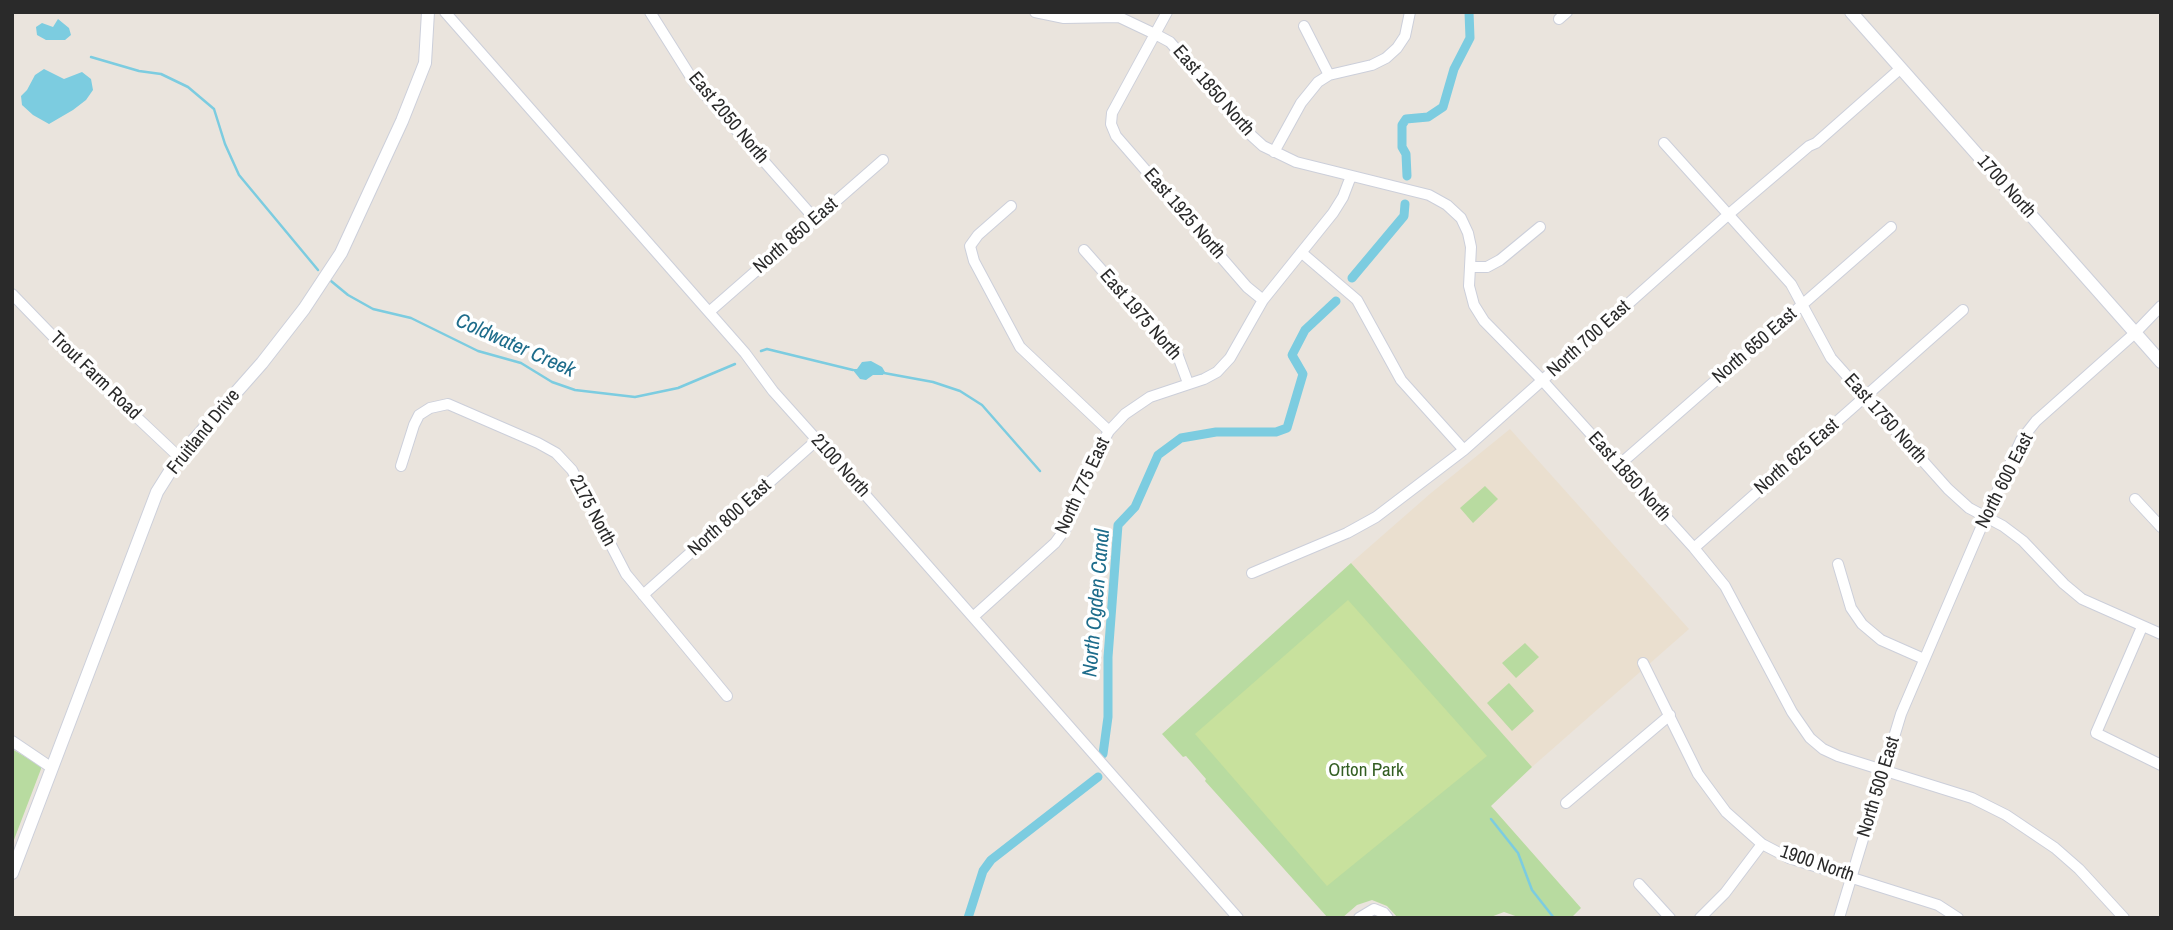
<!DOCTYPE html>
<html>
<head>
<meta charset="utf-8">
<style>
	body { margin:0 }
	#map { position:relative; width:2173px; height:930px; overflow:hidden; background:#eae4dd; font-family:"Archivo Narrow",sans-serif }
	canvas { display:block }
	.frame { position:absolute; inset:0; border:14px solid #2a2a2a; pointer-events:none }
</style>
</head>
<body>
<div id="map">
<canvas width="2173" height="930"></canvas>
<div class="frame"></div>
</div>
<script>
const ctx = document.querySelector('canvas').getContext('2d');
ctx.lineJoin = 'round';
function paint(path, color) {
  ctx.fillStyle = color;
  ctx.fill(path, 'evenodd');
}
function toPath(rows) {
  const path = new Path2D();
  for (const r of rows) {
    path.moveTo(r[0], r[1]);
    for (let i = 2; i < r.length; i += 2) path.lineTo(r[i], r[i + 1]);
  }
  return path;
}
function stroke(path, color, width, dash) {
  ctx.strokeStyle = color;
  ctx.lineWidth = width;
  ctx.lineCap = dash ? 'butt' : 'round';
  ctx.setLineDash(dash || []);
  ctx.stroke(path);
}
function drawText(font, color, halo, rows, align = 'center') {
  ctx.font = font + ' "Archivo Narrow",sans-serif';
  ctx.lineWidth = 7;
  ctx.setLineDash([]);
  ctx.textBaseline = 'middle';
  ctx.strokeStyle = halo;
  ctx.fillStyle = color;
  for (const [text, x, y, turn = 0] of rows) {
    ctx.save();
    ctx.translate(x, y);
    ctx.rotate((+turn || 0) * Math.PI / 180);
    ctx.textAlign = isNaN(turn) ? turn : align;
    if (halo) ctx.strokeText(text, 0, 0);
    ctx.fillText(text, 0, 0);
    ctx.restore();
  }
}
const education = toPath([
	[1510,429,1689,629,1532,767,1351,563,1431,493]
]);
const green = toPath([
	[1485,486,1498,499,1473,523,1460,508],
	[1351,563,1532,767,1491,806,1581,908,1571,918,1521,918,1504,912,1488,918,1398,918,1387,906,1372,900,1357,905,1342,918,1328,918,1205,781,1206,779,1186,756,1183,757,1162,734],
	[1525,643,1539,657,1516,678,1502,663],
	[1509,683,1534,711,1512,731,1487,703],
	[12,749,41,766,41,769,12,845]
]);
const pitch = toPath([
	[1348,600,1487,756,1327,886,1195,734]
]);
const water = toPath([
	[58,19,69,28,71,35,65,40,46,40,37,35,36,27,42,23,53,27],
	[44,69,64,79,82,72,91,79,93,90,86,100,73,110,49,124,33,115,22,105,21,96,27,90,35,75],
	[871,361,882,367,885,372,883,375,873,375,866,380,860,379,852,369,857,369,862,362]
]);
const stream = toPath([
	[91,57,139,71,161,74,188,87,214,109,225,144,239,175,318,270],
	[331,281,348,295,373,309,411,318,478,351,521,363,552,382,575,390,635,397,678,388,735,364],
	[761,351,767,349,853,370],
	[884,373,933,382,960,391,982,405,1040,471],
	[1491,819,1518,853,1532,890,1554,918]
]);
const canal = toPath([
	[1407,176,1406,154,1402,147,1402,125,1406,119,1428,117,1443,107,1454,69,1470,38,1469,12],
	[1352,278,1404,216,1405,204],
	[1103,754,1108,717,1108,657,1118,525,1135,507,1158,455,1181,438,1216,432,1276,432,1287,428,1303,374,1292,355,1305,330,1336,301],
	[968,918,983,871,991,860,1098,777]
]);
const minor = toPath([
	[445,12,745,353,773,391,817,440,1238,918],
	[650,12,694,82,814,218],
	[1035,12,1064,18,1119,17,1157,35,1170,42,1252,136,1263,146,1296,162,1429,195,1447,205,1461,218,1468,233,1471,247,1469,286,1474,305,1484,321,1542,380,1694,548,1725,586,1792,712,1810,738,1823,749,1838,756,1972,798,2006,815,2055,848,2079,869,2124,918],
	[1167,12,1112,113,1111,124,1116,136,1247,287,1263,300],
	[1559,19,1567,12],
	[1304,26,1329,75],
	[1664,143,1791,284,1831,358,1948,489,1969,508,2003,526,2023,541,2064,584,2082,599,2161,634],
	[1274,152,1301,103,1318,82,1329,75,1372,65,1386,58,1397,48,1405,36,1410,12],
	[1011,206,978,235,970,246,974,261,1020,347,1109,431],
	[1084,250,1178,356,1188,383],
	[1302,253,1357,300,1401,380,1464,450],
	[1471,267,1487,267,1500,260,1540,227],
	[12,294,75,359,179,457],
	[709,312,883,160],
	[1619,465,1891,227],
	[401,466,414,425,419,415,430,408,448,404,538,443,556,453,572,470,626,574,727,696],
	[2135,499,2161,527],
	[1694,548,1963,310],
	[1838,564,1851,608,1862,624,1881,640,1924,659],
	[1252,573,1347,533,1376,517,1464,450,1729,214,1809,146,1816,143,1901,68],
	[643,595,817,440],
	[973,617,1055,543,1066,528,1097,452,1109,431,1125,414,1150,397,1204,379,1217,372,1230,358,1263,300,1333,213,1343,197,1351,176],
	[2142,627,2096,733,2161,765],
	[1643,663,1698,774,1726,812,1762,844,1789,858,1938,905,1958,918],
	[12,741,52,768],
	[1566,803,1670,715],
	[1639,884,1670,918],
	[1359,918,1374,909,1384,913,1388,918],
	[1700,918,1725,893,1762,844],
	[1839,918,1901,714,1986,516,2021,440,2036,421,2135,333,2161,306]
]);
const tertiary = toPath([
	[1851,12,2161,362],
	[12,873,157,492,179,457,262,363,304,309,341,253,402,121,425,63,428,12]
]);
const streetNames = [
	["East 1850 North",1213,91,49],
	["East 2050 North",728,118,50],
	["1700 North",2006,187,48],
	["East 1925 North",1184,214,49],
	["North 850 East",796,236,-41],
	["East 1975 North",1140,315,49],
	["North 700 East",1589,339,-42],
	["North 650 East",1755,346,-41],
	["Trout Farm Road",95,376,44],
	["East 1750 North",1885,419,48],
	["Fruitland Drive",204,432,-51],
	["North 625 East",1797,457,-41],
	["2100 North",840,466,48],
	["East 1850 North",1629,477,48],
	["North 600 East",2005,481,-63],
	["North 775 East",1083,486,-65],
	["2175 North",592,511,62],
	["North 800 East",730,518,-42],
	["North 500 East",1879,787,-73],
	["1900 North",1817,864,19]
];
const parkNames = [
	["Orton Park",1366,771]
];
const waterNames = [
	["Coldwater Creek",515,346,24],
	["North Ogden Canal",1097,603,-85]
];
paint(education, '#eadfcf');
paint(green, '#b8dba0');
paint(pitch, '#c8e19d');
paint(water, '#7ccce0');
stroke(stream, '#7ccce0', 2.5);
stroke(canal, '#7ccce0', 9);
stroke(minor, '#cccfda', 12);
stroke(tertiary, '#cccfda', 14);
stroke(minor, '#fff', 10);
stroke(tertiary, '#fff', 12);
drawText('19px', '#2a2a2a', '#fff', streetNames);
drawText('19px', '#335e22', '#fff', parkNames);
drawText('italic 21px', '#1d6c8b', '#fff', waterNames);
</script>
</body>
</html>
